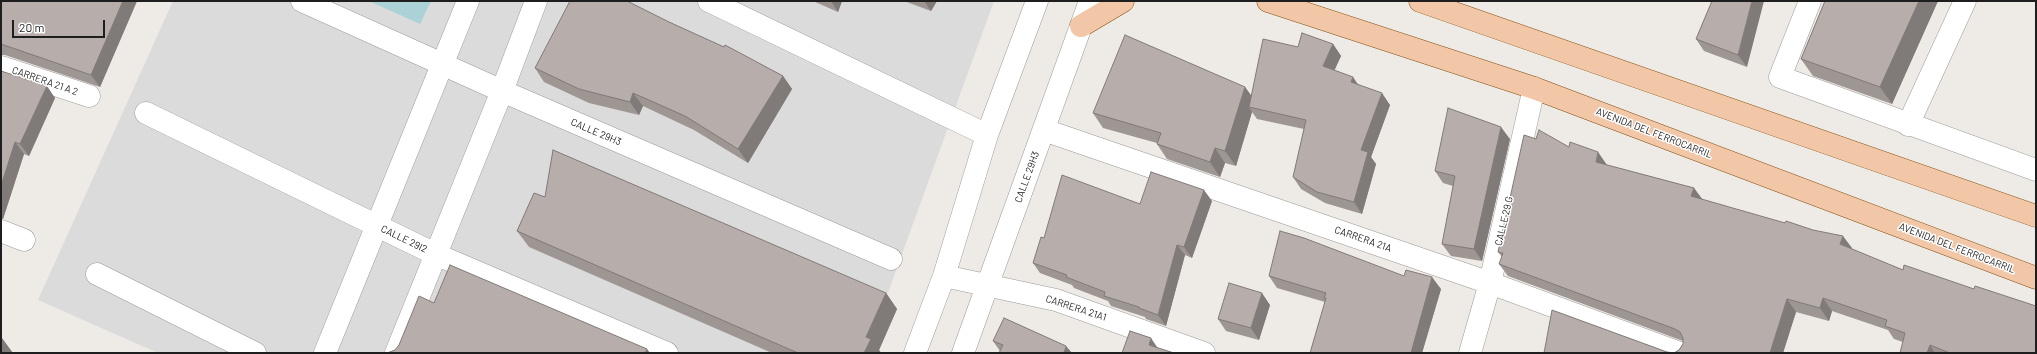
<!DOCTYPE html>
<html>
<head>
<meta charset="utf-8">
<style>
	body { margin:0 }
	#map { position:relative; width:2037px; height:354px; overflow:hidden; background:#eeeae5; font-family:Barlow,sans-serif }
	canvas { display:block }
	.frame { position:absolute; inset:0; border:2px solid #1e1e1e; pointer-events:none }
	.scale { position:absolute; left:12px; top:20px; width:93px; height:18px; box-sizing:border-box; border:2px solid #1e1e1e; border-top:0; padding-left:5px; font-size:12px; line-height:14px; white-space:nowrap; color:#1e1e1e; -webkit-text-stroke:3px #fff; paint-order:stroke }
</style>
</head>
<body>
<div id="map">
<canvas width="2037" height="354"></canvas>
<div class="frame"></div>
<div class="scale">20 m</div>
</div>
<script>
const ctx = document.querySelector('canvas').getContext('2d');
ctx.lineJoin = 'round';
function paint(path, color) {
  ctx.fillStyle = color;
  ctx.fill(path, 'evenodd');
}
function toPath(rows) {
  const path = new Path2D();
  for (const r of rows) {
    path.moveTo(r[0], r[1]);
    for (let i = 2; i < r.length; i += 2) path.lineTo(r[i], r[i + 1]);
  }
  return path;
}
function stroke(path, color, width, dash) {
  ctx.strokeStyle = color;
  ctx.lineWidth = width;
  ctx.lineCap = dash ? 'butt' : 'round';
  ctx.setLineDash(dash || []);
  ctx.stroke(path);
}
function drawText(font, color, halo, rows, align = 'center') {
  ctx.font = font + ' Barlow,sans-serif';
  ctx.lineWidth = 3;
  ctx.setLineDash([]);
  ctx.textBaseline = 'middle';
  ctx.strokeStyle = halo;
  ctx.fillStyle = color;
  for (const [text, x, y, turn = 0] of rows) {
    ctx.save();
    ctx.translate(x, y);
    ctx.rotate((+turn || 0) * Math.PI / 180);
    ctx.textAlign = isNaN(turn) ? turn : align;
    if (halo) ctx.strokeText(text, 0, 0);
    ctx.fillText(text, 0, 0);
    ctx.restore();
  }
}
const residential = toPath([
	[173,1,994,1,866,353,158,353,38,300]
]);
const water = toPath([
	[369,1,431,1,420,24]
]);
const street = toPath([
	[302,1,502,91,891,259],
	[709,1,987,135],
	[1810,1,1780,77,2036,170],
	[1,67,89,96],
	[146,113,435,254,667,353],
	[1908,125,1965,1],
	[1044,130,1490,283,1680,353],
	[1,231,24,240],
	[97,274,255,353],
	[944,276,1056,300,1204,353],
	[325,353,468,1],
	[396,353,502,91,536,1],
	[915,353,944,276,987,135,1037,1],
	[963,353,1090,1],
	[1470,353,1490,283,1534,88]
]);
const primary = toPath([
	[1268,1,1534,88,2036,278],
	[1420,1,2036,216],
	[1081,26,1123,1]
]);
const wall = toPath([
	[1,1,137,1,100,87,5,55,1,55],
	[813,1,842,1,838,12],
	[904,1,937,1,931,11],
	[1712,1,1747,67,1704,51,1696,39],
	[1825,1,1938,1,1892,104,1813,76,1801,59],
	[669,22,783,76,792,89,748,163,694,130,643,106,639,115,589,103,544,82,535,68],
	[1333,44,1341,56,1334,70,1358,84,1390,105,1371,157,1376,164,1362,214,1325,203,1301,189,1293,177,1304,129,1257,119,1252,112,1236,166,1225,163,1220,177,1167,159,1157,144,1157,143,1103,128,1093,113,1245,87,1251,96,1298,47],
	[1,71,55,98,29,156,24,154,3,219,1,219],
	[1510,139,1482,261,1451,256,1442,244,1453,186,1443,183,1435,171],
	[1536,139,1607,165,1694,188,1701,199,1852,248,1852,249,2036,353,1900,353,1903,342,1894,339,1888,330,1832,311,1829,321,1796,312,1783,353,1544,353,1674,353,1679,350,1683,344,1683,341,1508,276,1499,264,1502,257,1498,252],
	[545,197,886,293,897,309,879,350,881,353,772,353,529,247,517,231],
	[1212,201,1192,258,1185,255,1166,326,1146,319,1145,317,1111,306,1108,301,1074,288,1072,285,1040,273,1033,263,1044,238],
	[1269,276,1441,289,1422,353,1310,353,1325,302,1277,288],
	[1270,305,1259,340,1226,331,1218,319],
	[993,341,1072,353,1000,351]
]);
const shadedWall = toPath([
	[123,1,137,1,100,87,91,75],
	[831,1,842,1,838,12],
	[924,1,937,1,931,11],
	[1752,1,1764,1,1747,67,1738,55],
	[1919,1,1938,1,1892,104,1880,87],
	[1333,44,1341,56,1331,78,1323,66],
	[783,76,792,89,748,163,738,149],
	[1353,77,1361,89,1351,82],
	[47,86,55,98,29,156,20,144],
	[1245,87,1256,102,1249,107,1252,112,1236,166,1225,151],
	[633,93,643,106,639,115,630,102],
	[1382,93,1390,105,1371,157,1376,164,1362,214,1354,202,1361,150],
	[1501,127,1510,139,1482,261,1474,249],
	[15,142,24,154,3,219,1,216,1,186],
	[1215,148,1225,163,1220,177,1210,162],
	[1598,152,1607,165,1596,162],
	[1694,188,1703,200,1691,196],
	[1204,190,1212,201,1192,258,1184,247],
	[1843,236,1852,248,1849,257,1840,244],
	[1177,245,1185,255,1166,326,1158,315],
	[1432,277,1441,289,1422,353,1411,353],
	[886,293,897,309,879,350,881,353,864,353,866,337],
	[1262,293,1270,305,1259,340,1251,328],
	[1823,298,1832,311,1829,321,1820,308],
	[1787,299,1796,312,1783,353,1770,353],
	[2,338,13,353,1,353,1,342],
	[1151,338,1159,350,1149,345],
	[1930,345,1935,353,1927,353],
	[1066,346,1072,353,1064,353],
	[647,349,650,353,645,353]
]);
const building = toPath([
	[1,1,123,1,91,75,1,44,1,1],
	[570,1,627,1,669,22,724,47,725,45,783,76,738,149,685,116,633,93,630,102,579,89,535,68,570,1],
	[1712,1,1752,1,1738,55,1696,39,1712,1],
	[1825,1,1919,1,1880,87,1801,59,1825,1],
	[1302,33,1333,44,1323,66,1353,77,1351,82,1382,93,1361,150,1368,152,1354,202,1317,192,1293,177,1306,120,1249,107,1263,39,1298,47,1302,33],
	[1125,35,1245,87,1225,151,1215,148,1210,162,1157,144,1161,133,1093,113,1125,35],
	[1,71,47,86,20,144,15,142,1,186,1,71],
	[1448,108,1501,127,1474,249,1442,244,1455,176,1435,171,1448,108],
	[1539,130,1569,147,1570,142,1598,152,1596,162,1694,188,1691,196,1785,223,1786,221,1813,230,1843,236,1840,244,1903,270,1904,265,1974,289,1975,286,2036,306,2036,349,2035,353,1950,353,1930,345,1927,353,1900,353,1905,333,1885,326,1887,320,1823,298,1820,308,1787,299,1770,353,1544,353,1552,310,1667,352,1674,353,1679,350,1683,344,1683,338,1680,332,1675,329,1499,264,1503,253,1498,252,1524,135,1536,139,1539,130],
	[553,150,886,293,866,337,871,339,864,353,798,353,517,231,534,193,545,197,553,150],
	[1151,172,1204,190,1184,247,1177,245,1158,315,1139,308,1139,307,1104,296,1105,292,1066,277,1067,275,1033,263,1041,237,1044,238,1062,175,1140,204,1151,172],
	[1280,231,1304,238,1404,276,1406,270,1432,277,1411,353,1310,353,1326,298,1324,298,1326,293,1269,276,1280,231],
	[450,265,647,349,645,353,387,353,395,350,399,345,419,296,434,303,450,265],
	[1229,283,1262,293,1251,328,1218,319,1229,283],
	[1004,318,1066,346,1064,353,999,353,1003,345,993,341,1004,318],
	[1130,331,1151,338,1149,345,1174,353,1122,353,1130,331]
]);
const streetNames = [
	["CARRERA 21 A 2",45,81,19],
	["CALLE 29H3",596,132,23],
	["AVENIDA DEL FERROCARRIL",1654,133,21],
	["CALLE 29H3",1027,177,-70],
	["CALLE 29 G",1504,221,-77],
	["CALLE 29I2",404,239,26],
	["CARRERA 21A",1363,239,19],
	["AVENIDA DEL FERROCARRIL",1957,248,21],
	["CARRERA 21A1",1076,308,18]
];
paint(residential, '#dcdbdb');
paint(water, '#abd2d6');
stroke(street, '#9b9b9b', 23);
stroke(primary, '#875011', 23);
stroke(street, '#fff', 22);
stroke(primary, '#f1c7a7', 22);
paint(wall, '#9d9693');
paint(shadedWall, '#807a78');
paint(building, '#b7aeab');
stroke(building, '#807a78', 1);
drawText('10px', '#1e1e1e', '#fff', streetNames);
</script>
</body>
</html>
